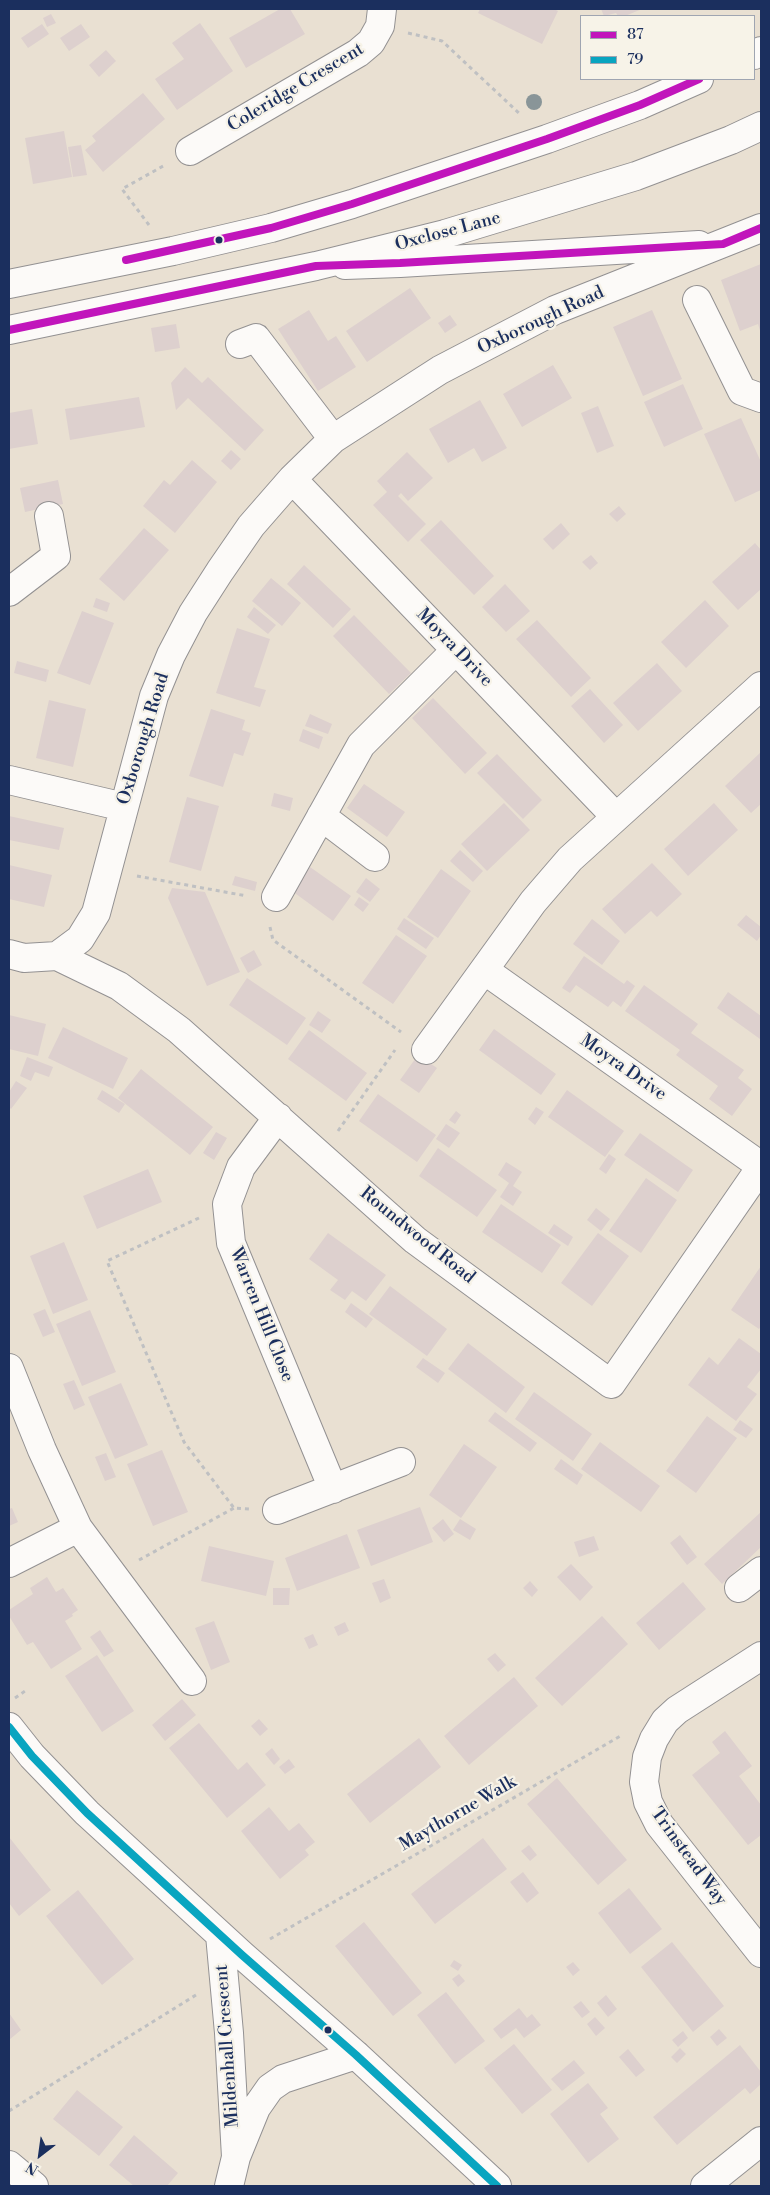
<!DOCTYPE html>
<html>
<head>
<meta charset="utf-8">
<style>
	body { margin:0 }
	#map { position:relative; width:770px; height:2195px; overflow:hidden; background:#e9e0d2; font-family:"Libre Bodoni",serif }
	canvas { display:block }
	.frame { position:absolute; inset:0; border:10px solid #1b2f5e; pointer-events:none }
	.legend { position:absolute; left:580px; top:15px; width:175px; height:65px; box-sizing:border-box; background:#f7f3e8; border:1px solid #9fa5b1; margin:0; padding:6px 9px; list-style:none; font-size:15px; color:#1b2f5e }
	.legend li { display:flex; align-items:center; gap:10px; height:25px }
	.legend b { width:25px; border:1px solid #9fa5b1 }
	.north { position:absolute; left:15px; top:2130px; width:50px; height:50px; -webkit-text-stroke:4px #f7f3e8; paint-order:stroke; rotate:210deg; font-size:14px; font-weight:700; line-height:20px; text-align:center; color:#1b2f5e }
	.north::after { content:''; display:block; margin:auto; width:18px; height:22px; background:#1b2f5e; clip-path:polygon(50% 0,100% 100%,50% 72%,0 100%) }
</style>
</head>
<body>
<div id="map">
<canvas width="770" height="2195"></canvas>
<div class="frame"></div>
<ul class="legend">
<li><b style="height:6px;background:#c115bb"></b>87</li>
<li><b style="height:6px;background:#09a5c0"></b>79</li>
</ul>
<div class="north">N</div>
</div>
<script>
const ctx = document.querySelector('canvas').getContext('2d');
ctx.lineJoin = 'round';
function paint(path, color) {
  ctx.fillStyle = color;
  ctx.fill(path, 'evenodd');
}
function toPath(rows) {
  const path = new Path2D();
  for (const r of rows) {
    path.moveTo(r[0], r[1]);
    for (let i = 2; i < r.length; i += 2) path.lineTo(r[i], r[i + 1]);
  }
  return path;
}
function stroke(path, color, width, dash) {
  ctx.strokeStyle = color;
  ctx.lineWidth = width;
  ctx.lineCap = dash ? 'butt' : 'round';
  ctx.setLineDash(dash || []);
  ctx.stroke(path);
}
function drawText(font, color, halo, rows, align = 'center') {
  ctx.font = font + ' "Libre Bodoni",serif';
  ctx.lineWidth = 4.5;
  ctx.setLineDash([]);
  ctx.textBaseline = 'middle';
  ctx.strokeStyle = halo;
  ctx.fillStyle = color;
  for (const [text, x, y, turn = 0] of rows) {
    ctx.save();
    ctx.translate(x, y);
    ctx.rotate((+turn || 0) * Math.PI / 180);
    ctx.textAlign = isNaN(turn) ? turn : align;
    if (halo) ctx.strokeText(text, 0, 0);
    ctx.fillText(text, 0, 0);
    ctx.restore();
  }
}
const building = toPath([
	[280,9,290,9,305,34,246,68,229,38],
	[480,9,554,9,558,11,542,44,478,13],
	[601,9,642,9,625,16,618,16,616,13,604,16],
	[51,14,56,23,47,27,43,18],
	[200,23,233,71,177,110,155,79,184,59,172,43],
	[42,24,49,34,28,48,21,38],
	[81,24,90,37,69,51,60,38],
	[106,50,116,61,99,77,89,65],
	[143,93,165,119,103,172,85,150,96,141,92,136],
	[64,131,72,177,33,184,25,138],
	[81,145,87,175,73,177,68,147],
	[761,264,761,334,758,324,740,331,721,280],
	[410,288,431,318,367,362,346,331],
	[309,310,328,341,336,336,356,367,318,391,278,329],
	[652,310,682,379,643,396,613,327],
	[450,315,457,325,445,333,438,323],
	[176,324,180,348,155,352,151,328],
	[553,365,572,398,522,427,503,394],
	[185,367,202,383,208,377,264,430,245,451,188,398,176,410,171,383],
	[683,384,703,429,664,447,644,402],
	[139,397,145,427,70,440,65,409],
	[480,400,507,448,482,462,474,448,448,463,429,429],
	[598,406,614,446,597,453,581,413],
	[32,409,38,444,9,449,9,413],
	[741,418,761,462,761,490,735,502,704,434],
	[231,450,241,459,231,470,221,461],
	[407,452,433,478,408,501,401,493,398,496,426,524,408,542,373,505,387,492,377,481],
	[192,460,217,482,175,533,143,506,164,480,170,485],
	[58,480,63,504,25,512,20,488],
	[619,506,626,514,617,522,609,514],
	[441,520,494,576,474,595,420,540],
	[561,523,570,534,553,550,543,539],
	[144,528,169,550,124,601,99,579],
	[755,543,761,550,761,589,738,610,712,582],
	[591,555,598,563,590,570,582,562],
	[304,565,351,609,333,628,287,584],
	[271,578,301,603,282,626,252,601],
	[505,584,530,611,506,632,482,607],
	[96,598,110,603,107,612,93,607],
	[705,600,729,626,686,668,661,642],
	[254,607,276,625,268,634,247,617],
	[82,611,114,623,90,685,57,673],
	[354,615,411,673,389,694,333,636],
	[537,620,591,678,571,697,516,639],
	[237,628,270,639,254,687,266,690,260,707,216,693],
	[17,661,49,670,46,682,14,673],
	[657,663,682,691,638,731,613,703],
	[590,689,623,725,604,743,571,706],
	[433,698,487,753,465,774,412,718],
	[49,700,86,709,73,767,36,758],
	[211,709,245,720,242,730,251,733,243,756,234,753,223,787,189,776],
	[310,714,332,724,328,734,305,726],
	[303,729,323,737,319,749,299,741],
	[761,752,761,804,751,813,725,786],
	[497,754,542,800,523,819,477,773],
	[364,784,405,812,387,837,347,808],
	[274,793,293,798,290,811,271,806],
	[187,797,219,806,201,871,169,862],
	[504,803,530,830,487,871,461,844],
	[714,803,738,830,688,876,664,849],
	[9,816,64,828,59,850,9,840],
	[460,850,483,871,473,882,450,861],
	[652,863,682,894,657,917,651,911,625,934,602,909],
	[9,865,52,875,44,907,9,899],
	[310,867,351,896,333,921,292,891],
	[441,869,471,891,438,938,407,917],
	[235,876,257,882,255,891,232,885],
	[366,878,380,889,370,902,356,892],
	[172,888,205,892,240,972,207,986,168,898],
	[359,897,369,904,363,912,354,905],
	[746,915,761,927,761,935,757,941,737,925],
	[404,918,434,938,426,949,397,929],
	[592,919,620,941,602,965,573,944],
	[396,935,427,956,393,1004,362,983],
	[254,950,262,965,248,973,240,958],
	[584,956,624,984,627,980,635,986,621,1007,613,1001,608,1007,576,985,570,993,562,988],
	[247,978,306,1018,287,1045,229,1005],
	[644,985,698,1024,691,1033,744,1070,738,1078,752,1089,732,1116,709,1099,718,1086,676,1055,680,1050,625,1011],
	[728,992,761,1016,760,1039,717,1008],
	[318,1011,331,1020,322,1033,309,1025],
	[9,1015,46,1024,38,1056,9,1049],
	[63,1027,128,1058,113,1089,48,1058],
	[494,1029,556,1074,541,1095,479,1050],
	[309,1030,367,1073,346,1101,288,1059],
	[418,1055,437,1068,419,1093,400,1080],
	[27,1057,53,1067,49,1077,35,1072,31,1081,20,1076],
	[141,1069,213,1127,190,1155,118,1098],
	[16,1081,27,1088,11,1109,9,1107,9,1092],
	[102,1090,125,1104,119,1113,97,1099],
	[567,1090,624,1131,605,1157,548,1117],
	[378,1094,436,1135,417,1162,359,1121],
	[536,1107,544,1112,535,1125,528,1119],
	[456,1111,461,1115,455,1124,449,1120],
	[446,1124,460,1133,449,1148,436,1139],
	[216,1132,227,1138,214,1160,203,1153],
	[640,1133,693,1170,678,1192,624,1155],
	[438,1148,497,1190,477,1217,419,1176],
	[609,1154,616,1159,606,1174,599,1169],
	[506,1162,522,1172,513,1186,522,1192,513,1206,500,1197,509,1183,498,1175],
	[148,1169,162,1202,97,1229,83,1196],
	[646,1178,677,1200,641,1253,609,1231],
	[501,1204,561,1245,542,1273,482,1232],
	[596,1208,610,1219,601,1231,587,1220],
	[554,1224,573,1237,568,1246,548,1233],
	[328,1233,386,1275,366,1301,352,1291,345,1300,330,1290,338,1280,309,1259],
	[598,1233,629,1256,592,1306,561,1283],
	[64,1242,88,1300,53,1314,30,1256],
	[761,1266,761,1326,759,1329,731,1310],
	[390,1286,447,1329,427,1356,369,1314],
	[351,1303,373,1319,366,1328,345,1312],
	[45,1309,55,1332,43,1337,33,1314],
	[90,1310,116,1372,82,1386,56,1324],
	[739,1338,761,1354,761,1369,747,1387,757,1394,736,1421,688,1385,709,1357,718,1365],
	[468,1343,525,1387,506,1413,448,1369],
	[423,1358,445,1373,438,1383,416,1367],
	[74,1380,85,1405,74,1410,63,1384],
	[121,1383,148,1445,115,1459,88,1397],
	[534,1392,592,1434,573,1461,515,1419],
	[495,1412,537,1443,530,1452,488,1421],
	[707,1416,737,1438,696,1493,666,1471],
	[740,1420,753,1429,746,1438,733,1430],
	[600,1442,660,1486,641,1512,581,1469],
	[464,1444,497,1467,461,1518,429,1495],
	[162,1450,188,1512,153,1526,127,1464],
	[106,1453,116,1477,105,1481,95,1457],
	[561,1459,583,1475,577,1485,554,1469],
	[420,1507,433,1542,371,1566,357,1530],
	[12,1508,18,1522,9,1526,9,1509],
	[761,1512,761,1547,722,1584,704,1564],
	[443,1519,454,1534,444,1542,432,1528],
	[460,1519,476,1529,470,1540,453,1530],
	[347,1534,360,1568,297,1591,285,1558],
	[680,1535,697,1557,687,1565,670,1543],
	[594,1536,599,1550,579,1557,574,1542],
	[209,1546,274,1561,266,1596,201,1581],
	[571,1564,593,1587,580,1601,557,1577],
	[47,1577,56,1592,63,1588,78,1610,72,1614,73,1616,65,1621,82,1649,51,1669,33,1642,27,1645,9,1616,9,1610,33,1594,30,1588],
	[384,1579,391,1598,380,1603,372,1583],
	[530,1581,538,1590,532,1597,523,1588],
	[683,1582,706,1609,659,1650,636,1623],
	[273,1588,290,1588,289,1605,273,1605],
	[602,1616,628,1644,562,1706,535,1678],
	[214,1621,230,1662,211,1670,195,1628],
	[345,1622,349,1631,338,1636,334,1627],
	[100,1630,114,1651,104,1657,90,1637],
	[313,1634,318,1645,309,1649,304,1638],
	[495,1653,506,1665,498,1672,487,1659],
	[97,1655,134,1711,102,1732,65,1676],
	[514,1677,538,1706,469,1765,444,1736],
	[182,1699,196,1715,165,1741,152,1725],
	[259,1719,268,1729,260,1736,251,1726],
	[199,1723,238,1770,247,1762,266,1785,227,1818,169,1748],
	[725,1731,752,1766,739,1776,761,1805,761,1835,748,1845,692,1775,720,1753,712,1742],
	[419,1738,441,1767,370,1823,347,1794],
	[272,1748,280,1759,274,1765,265,1754],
	[289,1759,295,1767,285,1774,279,1767],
	[557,1778,627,1860,598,1885,527,1804],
	[269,1807,289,1831,299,1823,315,1842,305,1850,309,1855,280,1879,241,1831],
	[9,1837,51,1890,19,1916,9,1903],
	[483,1838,507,1869,435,1924,411,1894],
	[529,1845,537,1855,530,1861,521,1851],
	[523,1872,539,1893,527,1903,510,1882],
	[629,1888,662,1929,630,1954,598,1913],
	[78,1890,134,1959,102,1985,46,1916],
	[364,1922,422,1993,393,2016,335,1946],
	[672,1942,724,2006,693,2032,641,1967],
	[454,1960,462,1965,458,1971,450,1966],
	[573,1962,580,1970,573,1976,566,1967],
	[459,1974,465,1981,458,1987,452,1979],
	[446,1992,485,2041,455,2064,417,2015],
	[606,1995,617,2009,608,2017,597,2003],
	[581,2001,590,2012,582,2018,573,2007],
	[519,2008,527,2018,532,2014,541,2025,524,2038,516,2028,501,2039,493,2029],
	[9,2013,21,2030,9,2040],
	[595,2017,605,2028,596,2036,587,2024],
	[719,2029,727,2038,717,2046,710,2037],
	[683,2031,688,2038,678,2047,672,2040],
	[514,2044,552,2090,522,2114,484,2068],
	[740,2045,761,2072,761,2084,750,2094,745,2088,677,2145,653,2117],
	[680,2048,686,2054,677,2063,671,2057],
	[628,2049,645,2070,636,2077,619,2057],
	[574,2060,585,2073,562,2091,551,2079],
	[588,2083,608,2108,600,2114,619,2139,588,2163,550,2114],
	[77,2090,123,2127,99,2156,53,2119],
	[134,2135,178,2173,167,2186,134,2186,109,2165]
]);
const path = toPath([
	[408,33,442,41,521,115],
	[149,225,122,189,165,165],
	[137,876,247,896],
	[270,927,273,940,401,1032],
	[338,1131,395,1050],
	[199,1218,107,1261,184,1442,234,1508,249,1509],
	[139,1560,234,1508],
	[15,1698,25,1691],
	[270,1939,622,1735],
	[9,2111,196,1995]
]);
const minor = toPath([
	[190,151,358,53,371,42,380,26,382,9],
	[345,265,400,263,699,245],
	[697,300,742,391,761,398],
	[240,344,256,338,333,439],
	[292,479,616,817],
	[9,592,56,556,49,516],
	[9,780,124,807],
	[321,816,375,857],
	[276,897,361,745,456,650],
	[9,954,24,958,57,956,119,986,179,1030,415,1240,611,1384,761,1167],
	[57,956,80,939,96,913,154,696,171,655,193,613,220,571,251,526,292,479,333,439,440,370,555,310,761,228],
	[484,970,761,1166],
	[426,1050,533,902,570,859,761,686],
	[278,1117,241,1167,227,1204,231,1243,333,1489],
	[9,1368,42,1450,78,1528,192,1681],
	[277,1510,401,1462],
	[9,1563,78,1528],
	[739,1588,761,1571],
	[761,1656,677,1710,665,1721,654,1739,647,1757,644,1782,648,1802,659,1824,761,1953],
	[9,1727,32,1756,87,1813,242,1955,356,2055,497,2186],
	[220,1935,229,2033,236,2157],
	[9,2165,34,2186],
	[229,2186,236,2157,256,2108,270,2088,283,2079,356,2055],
	[705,2186,761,2141]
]);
const major = toPath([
	[754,55,761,51],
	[9,284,173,251,271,228,352,204,547,139,640,105,699,79],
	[9,330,316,266,445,234,636,176,731,140,761,126]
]);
const bus1 = toPath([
	[126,260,271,228,352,204,547,139,640,105,699,79],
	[9,330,316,266,400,263,723,244,761,228]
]);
const bus2 = toPath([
	[9,1727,32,1756,87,1813,242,1955,356,2055,497,2186]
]);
const trees = [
	[534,102]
];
const markers = [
	[219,240,4.5,"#1b2f5e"],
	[328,2030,4.5,"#1b2f5e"]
];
const streetNames = [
	["Coleridge Crescent",296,88,-31],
	["Oxclose Lane",448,232,-15],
	["Oxborough Road",541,321,-25],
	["Moyra Drive",454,648,46],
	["Oxborough Road",144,739,-73],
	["Moyra Drive",623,1068,35],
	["Roundwood Road",417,1236,39],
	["Warren Hill Close",261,1315,68],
	["Maythorne Walk",458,1814,-30],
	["Trinstead Way",688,1857,54],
	["Mildenhall Crescent",228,2046,-94]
];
paint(building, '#ddd0ce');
stroke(minor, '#939192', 30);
stroke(major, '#939192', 30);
stroke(path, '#bfc0c2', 3, [4, 4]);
stroke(minor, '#fcfaf8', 28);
stroke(major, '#fcfaf8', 28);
stroke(bus1, '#c115bb', 8);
stroke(bus2, '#09a5c0', 8);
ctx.fillStyle = '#899598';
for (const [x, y] of trees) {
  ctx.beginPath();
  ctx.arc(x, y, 8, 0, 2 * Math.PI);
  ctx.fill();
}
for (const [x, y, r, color] of markers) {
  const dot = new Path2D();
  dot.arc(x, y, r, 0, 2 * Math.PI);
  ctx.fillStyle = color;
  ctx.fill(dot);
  stroke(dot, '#f7f3e8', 2);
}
drawText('18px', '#1b2f5e', '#f7f3e8', streetNames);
</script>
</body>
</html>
